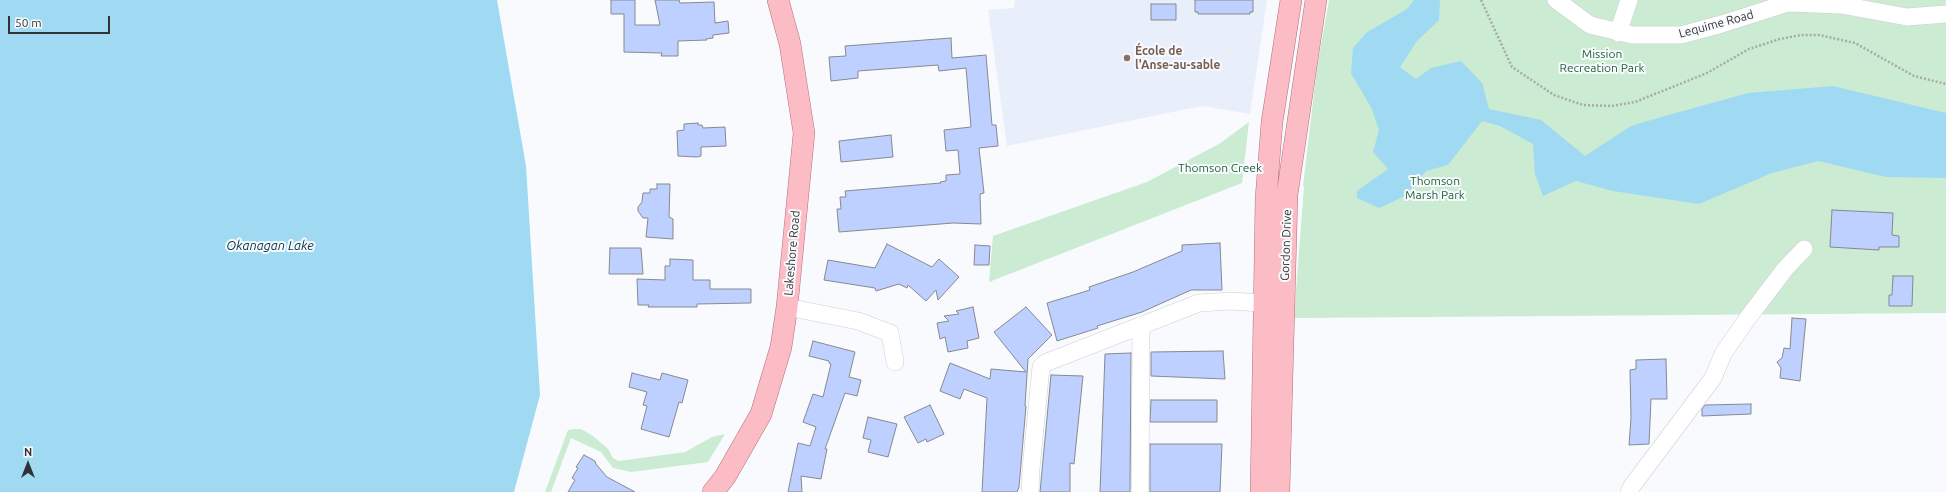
<!DOCTYPE html>
<html>
<head>
<meta charset="utf-8">
<style>
	body { margin:0 }
	#map { position:relative; width:1946px; height:492px; overflow:hidden; background:#f8fafe; font-family:Ubuntu,sans-serif }
	canvas { display:block }
	.north { position:absolute; left:8px; top:444px; width:40px; height:40px; -webkit-text-stroke:3px #f8fafe; paint-order:stroke; rotate:0deg; font-size:11px; font-weight:700; line-height:16px; text-align:center; color:#313134 }
	.north::after { content:''; display:block; margin:auto; width:14px; height:18px; background:#313134; clip-path:polygon(50% 0,100% 100%,50% 72%,0 100%) }
	.scale { position:absolute; left:8px; top:16px; width:102px; height:18px; box-sizing:border-box; border:2px solid #313134; border-top:0; padding-left:5px; font-size:12px; line-height:14px; white-space:nowrap; color:#313134; -webkit-text-stroke:3px #f8fafe; paint-order:stroke }
</style>
</head>
<body>
<div id="map">
<canvas width="1946" height="492"></canvas>
<div class="north">N</div>
<div class="scale">50 m</div>
</div>
<script>
const ctx = document.querySelector('canvas').getContext('2d');
ctx.lineJoin = 'round';
function paint(path, color) {
  ctx.fillStyle = color;
  ctx.fill(path, 'evenodd');
}
function toPath(rows) {
  const path = new Path2D();
  for (const r of rows) {
    path.moveTo(r[0], r[1]);
    for (let i = 2; i < r.length; i += 2) path.lineTo(r[i], r[i + 1]);
  }
  return path;
}
function stroke(path, color, width, dash) {
  ctx.strokeStyle = color;
  ctx.lineWidth = width;
  ctx.lineCap = dash ? 'butt' : 'round';
  ctx.setLineDash(dash || []);
  ctx.stroke(path);
}
function drawText(font, color, halo, rows, align = 'center') {
  ctx.font = font + ' Ubuntu,sans-serif';
  ctx.lineWidth = 4;
  ctx.setLineDash([]);
  ctx.textBaseline = 'middle';
  ctx.strokeStyle = halo;
  ctx.fillStyle = color;
  for (const [text, x, y, turn = 0] of rows) {
    ctx.save();
    ctx.translate(x, y);
    ctx.rotate((+turn || 0) * Math.PI / 180);
    ctx.textAlign = isNaN(turn) ? turn : align;
    if (halo) ctx.strokeText(text, 0, 0);
    ctx.fillText(text, 0, 0);
    ctx.restore();
  }
}
const built = toPath([
	[1015,0,1267,0,1250,114,1202,106,1007,146,988,10,1014,8]
]);
const green = toPath([
	[1329,0,1946,0,1946,313,1294,318,1304,187,1303,186,1317,68],
	[1249,122,1242,183,989,282,993,236,1147,182,1219,144],
	[573,429,581,429,593,436,608,449,613,458,619,461,685,452,712,437,725,434,708,462,631,472,613,468,601,452,571,438,551,492,545,492,568,430]
]);
const water = toPath([
	[0,0,497,0,526,166,540,395,514,492,0,492],
	[1414,0,1440,0,1439,20,1417,41,1400,67,1416,79,1431,68,1461,61,1482,83,1489,109,1541,120,1585,156,1631,126,1665,116,1748,93,1833,86,1946,113,1946,178,1886,177,1818,161,1772,173,1699,204,1613,191,1576,181,1543,196,1535,174,1533,144,1500,126,1482,121,1448,165,1426,171,1405,196,1379,208,1357,198,1357,191,1388,169,1373,152,1379,130,1372,109,1351,73,1353,48,1366,33,1407,9]
]);
const building = toPath([
	[611,0,635,0,635,25,660,25,655,0,679,0,680,3,714,2,715,23,728,21,729,33,713,35,713,38,706,39,707,40,678,41,678,56,661,56,662,53,624,52,624,14,611,14,611,0],
	[1195,0,1253,0,1253,12,1250,12,1250,14,1198,14,1198,12,1195,12,1195,0],
	[1151,4,1176,4,1176,20,1151,20,1151,4],
	[951,38,952,58,986,55,992,125,996,125,998,146,979,148,984,193,980,194,981,224,953,223,839,232,837,209,841,209,840,197,846,197,845,191,941,183,940,182,946,181,946,175,960,174,958,150,946,151,944,130,971,127,966,68,939,71,938,65,858,71,858,78,831,81,829,57,846,56,845,46,951,38],
	[698,123,698,125,702,125,703,128,725,127,726,146,701,147,701,156,697,157,678,156,677,131,684,130,684,124,698,123],
	[891,135,893,157,841,162,839,141,891,135],
	[657,184,670,184,669,217,673,219,673,239,646,237,648,218,643,218,638,211,638,207,642,202,643,193,650,193,650,189,657,189,657,184],
	[1832,210,1893,213,1892,235,1899,236,1899,247,1879,247,1879,250,1830,247,1832,210],
	[1220,243,1222,290,1191,290,1142,312,1097,326,1098,328,1057,341,1047,303,1090,290,1089,287,1133,272,1182,251,1182,245,1220,243],
	[887,244,932,267,939,259,959,277,938,300,936,290,926,301,908,285,907,288,899,284,876,291,875,288,824,280,828,260,875,268,887,244],
	[975,245,990,246,989,265,974,265,975,245],
	[610,248,641,248,643,274,609,274,610,248],
	[670,259,693,260,693,280,710,280,710,289,751,289,751,303,697,304,697,307,648,307,649,305,638,305,637,279,665,280,665,266,670,266,670,259],
	[1893,276,1913,276,1912,306,1889,306,1889,295,1892,295,1893,276],
	[973,307,979,338,967,341,968,348,948,352,945,337,940,339,937,323,949,321,944,316,959,314,956,311,973,307],
	[1026,307,1052,335,1028,359,1025,406,1026,406,1019,487,1017,492,982,492,987,398,964,389,960,399,940,391,950,363,990,379,991,369,1026,372,994,332,1026,307],
	[1792,318,1806,319,1800,381,1780,378,1781,368,1777,362,1782,358,1784,348,1790,349,1792,318],
	[813,341,855,352,849,377,861,380,857,396,845,393,825,449,827,449,821,479,801,476,802,492,788,492,798,443,810,446,816,427,803,422,813,394,823,397,831,364,829,363,829,361,809,356,813,341],
	[1223,351,1225,379,1151,376,1151,352,1223,351],
	[1131,353,1130,492,1100,492,1105,354,1131,353],
	[1666,359,1667,399,1651,399,1649,444,1629,445,1631,418,1630,370,1636,369,1636,360,1666,359],
	[632,373,660,380,662,373,688,380,682,403,679,402,669,437,641,429,647,406,643,405,647,392,629,387,632,373],
	[1051,375,1083,376,1074,464,1070,463,1070,492,1040,492,1051,375],
	[1151,400,1217,400,1217,422,1150,422,1151,400],
	[1751,404,1751,414,1702,416,1702,409,1705,405,1751,404],
	[930,405,944,434,927,442,926,439,918,443,904,417,930,405],
	[868,417,897,424,888,457,868,452,871,440,863,438,868,417],
	[1150,444,1222,444,1220,492,1150,492,1150,444],
	[584,455,595,461,596,464,607,477,635,492,568,492,575,480,572,478,578,468,576,467,584,455]
]);
const path = toPath([
	[1481,0,1512,67,1554,95,1583,105,1612,106,1635,102,1707,73,1749,49,1780,39,1801,35,1819,35,1855,43,1914,76,1946,84]
]);
const minor = toPath([
	[1556,0,1590,25,1632,35,1681,35,1722,24,1788,3,1841,5,1907,17,1946,14],
	[1618,33,1629,0],
	[787,307,858,321,890,333,895,362],
	[1030,492,1031,469,1041,367,1045,363,1199,303,1231,301,1276,304],
	[1140,492,1141,325],
	[1629,492,1632,486,1713,378,1723,354,1747,319,1785,269,1804,249]
]);
const major = toPath([
	[713,492,725,477,761,414,781,347,787,307,804,133,790,44,778,0],
	[1261,492,1266,198,1272,122,1291,0],
	[1279,492,1287,195,1316,0]
]);
const markers = [
	[1127,58,4,"#8d6e63"]
];
const streetNames = [
	["Lequime Road",1716,24,-15],
	["Gordon Drive",1286,245,-88],
	["Lakeshore Road",792,253,-85]
];
const educationNames = [
	["École de",1135,51],
	["l'Anse-au-sable",1135,65]
];
const parkNames = [
	["Mission",1602,54],
	["Recreation Park",1602,68],
	["Thomson Creek",1220,168],
	["Thomson",1435,181],
	["Marsh Park",1435,195]
];
const waterNames = [
	["Okanagan Lake",270,246]
];
paint(built, '#e9eefb');
paint(green, '#cbebd2');
paint(water, '#9fdaf2');
paint(building, '#bdd0ff');
stroke(building, '#87898e', 1);
stroke(minor, '#cdcfd5', 18);
stroke(major, '#b46e79', 22);
stroke(path, '#a8a9ad', 2.5, [2, 2]);
stroke(minor, '#fff', 17);
stroke(major, '#fcbcc5', 21);
for (const [x, y, r, color] of markers) {
  const dot = new Path2D();
  dot.arc(x, y, r, 0, 2 * Math.PI);
  ctx.fillStyle = color;
  ctx.fill(dot);
  stroke(dot, '#f8fafe', 1.5);
}
drawText('12px', '#313134', '#f8fafe', streetNames);
drawText('bold 12px', '#785e54', '#f8fafe', educationNames, 'left');
drawText('12px', '#206439', '#f8fafe', parkNames);
drawText('italic 13px', '#003444', '#f8fafe', waterNames);
</script>
</body>
</html>
